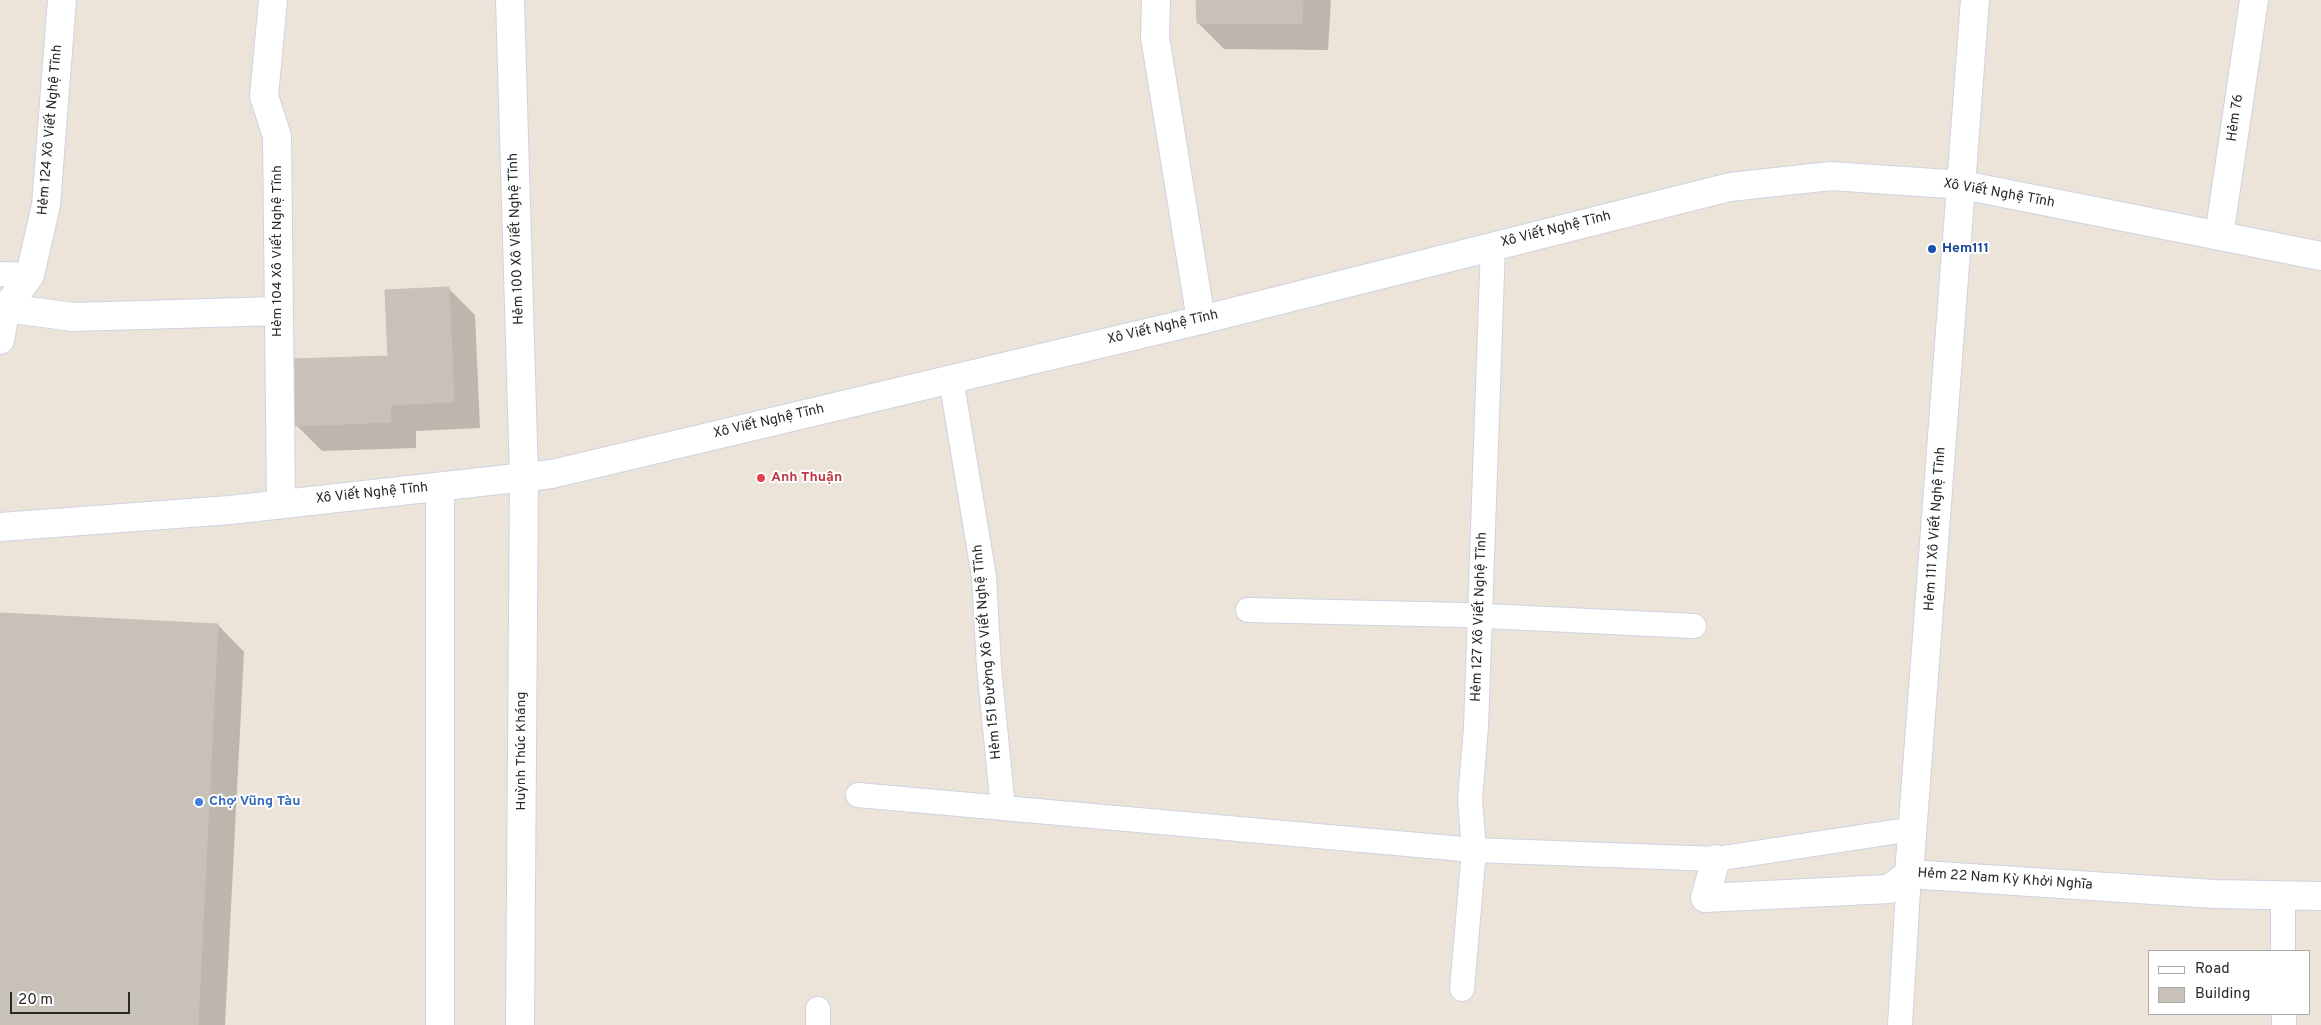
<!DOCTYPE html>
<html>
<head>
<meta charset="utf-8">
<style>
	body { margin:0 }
	#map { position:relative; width:2321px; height:1025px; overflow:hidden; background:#ece4d9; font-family:Overpass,sans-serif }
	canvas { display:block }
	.legend { position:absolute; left:2148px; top:950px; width:162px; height:65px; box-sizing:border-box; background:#fff; border:1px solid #a9a9a9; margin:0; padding:6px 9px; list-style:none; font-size:15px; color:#292929 }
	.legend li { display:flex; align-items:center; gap:10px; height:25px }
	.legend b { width:25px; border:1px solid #a9a9a9 }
	.scale { position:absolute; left:10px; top:992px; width:120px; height:22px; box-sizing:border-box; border:2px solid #292929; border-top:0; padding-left:6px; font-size:15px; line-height:18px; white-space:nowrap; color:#292929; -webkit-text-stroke:4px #fff; paint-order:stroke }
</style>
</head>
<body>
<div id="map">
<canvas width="2321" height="1025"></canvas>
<ul class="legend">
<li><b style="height:6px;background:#fff"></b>Road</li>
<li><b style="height:14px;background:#c7c1b9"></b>Building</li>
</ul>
<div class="scale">20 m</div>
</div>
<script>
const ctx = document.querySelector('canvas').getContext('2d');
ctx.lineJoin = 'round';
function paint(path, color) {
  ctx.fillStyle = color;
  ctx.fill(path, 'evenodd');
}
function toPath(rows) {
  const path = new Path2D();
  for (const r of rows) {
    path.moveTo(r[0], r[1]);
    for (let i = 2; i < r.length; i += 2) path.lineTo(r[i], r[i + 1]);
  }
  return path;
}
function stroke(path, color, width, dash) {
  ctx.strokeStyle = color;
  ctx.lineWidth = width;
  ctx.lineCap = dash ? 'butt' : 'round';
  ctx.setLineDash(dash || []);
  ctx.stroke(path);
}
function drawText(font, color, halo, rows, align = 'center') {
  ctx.font = font + ' Overpass,sans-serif';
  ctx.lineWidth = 4;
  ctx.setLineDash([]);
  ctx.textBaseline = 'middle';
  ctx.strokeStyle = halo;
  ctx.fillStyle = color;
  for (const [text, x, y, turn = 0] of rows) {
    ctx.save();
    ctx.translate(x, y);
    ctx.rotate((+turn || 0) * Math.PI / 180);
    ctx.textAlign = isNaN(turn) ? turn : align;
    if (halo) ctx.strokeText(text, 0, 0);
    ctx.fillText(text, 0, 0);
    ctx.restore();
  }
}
const shadow = toPath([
	[1198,0,1331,0,1328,50,1224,49,1198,23],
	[449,289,475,315,480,428,416,431,416,448,322,451,296,425,390,357],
	[0,614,218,625,244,652,225,1025,0,1025]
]);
const building = toPath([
	[1196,0,1303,0,1302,24,1197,23,1196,0],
	[449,287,454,402,390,405,385,290,449,287],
	[388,356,391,422,295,426,292,359,388,356],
	[0,613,218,624,198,1025,0,1025,0,613]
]);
const service = toPath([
	[0,274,30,275],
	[951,379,984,577,989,667,1003,808],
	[1248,610,1464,615,1694,626],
	[858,795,1474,850,1716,859,1913,829],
	[2283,895,2283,951],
	[1462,989,1474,850,1470,799,1476,727,1493,245],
	[818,1009,818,1025],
	[2284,1014,2284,1025],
	[1900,1025,1909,874]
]);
const minor = toPath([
	[273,0,264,96,277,136,281,504],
	[510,0,524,477,520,1025],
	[1156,0,1155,37,1201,320],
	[2219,236,2254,0],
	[6,308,73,317,278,311],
	[0,340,6,308,30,275,46,205,62,0],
	[1716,859,1705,898,1889,889,1909,874,2214,894,2321,896],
	[1909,874,1975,0],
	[440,1025,440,487]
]);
const tertiary = toPath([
	[0,527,230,510,552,474,1201,320,1730,187,1831,176,1963,185,2321,256]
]);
const markers = [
	[1932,249,5,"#1a4fb4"],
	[761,478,5,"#e0444e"],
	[199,802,5,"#3f7fe0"]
];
const streetNames = [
	["Hẻm 76",2236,118,-82],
	["Hẻm 124 Xô Viết Nghệ Tĩnh",51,130,-85],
	["Xô Viết Nghệ Tĩnh",1999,194,10],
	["Xô Viết Nghệ Tĩnh",1556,230,-14],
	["Hẻm 100 Xô Viết Nghệ Tĩnh",517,239,-92],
	["Hẻm 104 Xô Viết Nghệ Tĩnh",278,251,-90],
	["Xô Viết Nghệ Tĩnh",1163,328,-13],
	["Xô Viết Nghệ Tĩnh",769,422,-13],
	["Xô Viết Nghệ Tĩnh",372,494,-6],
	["Hẻm 111 Xô Viết Nghệ Tĩnh",1936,529,-86],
	["Hẻm 127 Xô Viết Nghệ Tĩnh",1480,617,-88],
	["Hẻm 151 Đường Xô Viết Nghệ Tĩnh",988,652,-95],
	["Huỳnh Thúc Kháng",522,751,-90],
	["Hẻm 22 Nam Kỳ Khởi Nghĩa",2005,880,4]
];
const transitNames = [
	["Hem111",1942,249]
];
const healthNames = [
	["Anh Thuận",771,478]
];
const shopNames = [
	["Chợ Vũng Tàu",209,802]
];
paint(shadow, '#0003');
paint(building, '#c7c1b9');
stroke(building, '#c7c1b3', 1);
stroke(service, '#ced2e3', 26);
stroke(minor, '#ced2e3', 30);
stroke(tertiary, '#ced2e3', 30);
stroke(service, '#fff', 24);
stroke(minor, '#fff', 28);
stroke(tertiary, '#fff', 28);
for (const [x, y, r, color] of markers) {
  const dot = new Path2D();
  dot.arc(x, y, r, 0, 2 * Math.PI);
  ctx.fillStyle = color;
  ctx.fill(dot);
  stroke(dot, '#fff', 2);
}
drawText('14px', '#292929', '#fff', streetNames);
drawText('bold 14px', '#164399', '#fff', transitNames, 'left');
drawText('bold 14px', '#be3a42', '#fff', healthNames, 'left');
drawText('bold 14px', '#366cbe', '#fff', shopNames, 'left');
</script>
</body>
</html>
